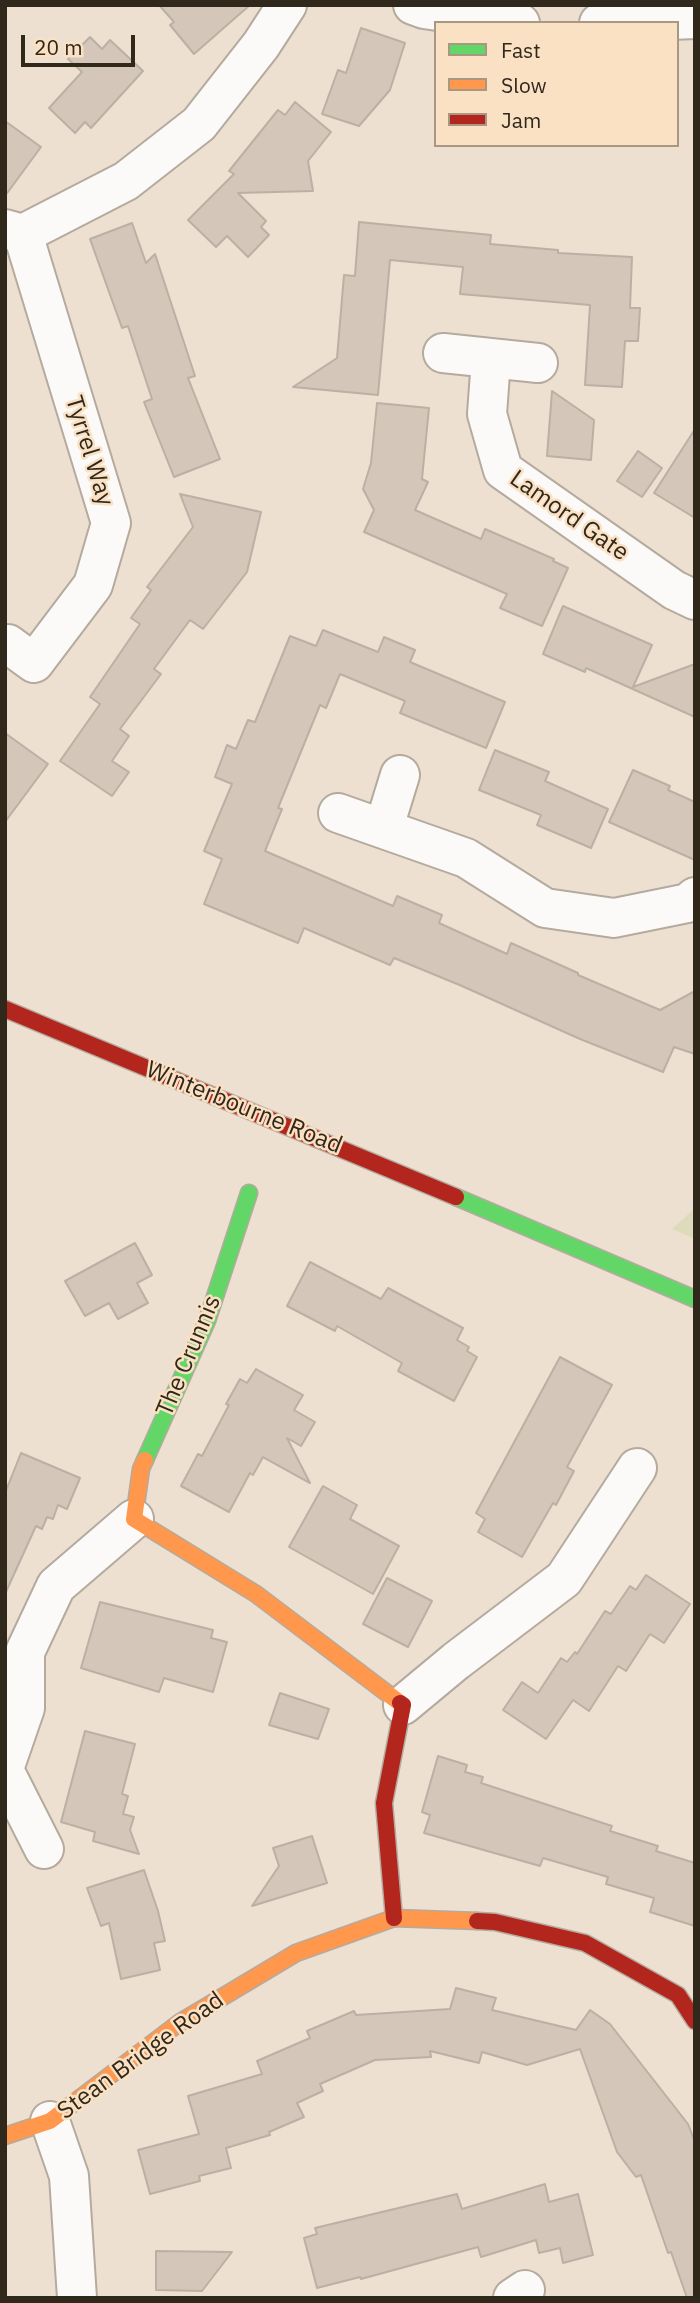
<!DOCTYPE html>
<html>
<head>
<meta charset="utf-8">
<style>
	body { margin:0 }
	#map { position:relative; width:700px; height:2303px; overflow:hidden; background:#ede0d1; font-family:"IBM Plex Sans",sans-serif }
	canvas { display:block }
	.frame { position:absolute; inset:0; border:7px solid #31281c; pointer-events:none }
	.legend { position:absolute; left:434px; top:21px; width:245px; height:126px; box-sizing:border-box; background:#fae1c4; border:2px solid #aa9781; margin:0; padding:9px 12px; list-style:none; font-size:21px; color:#31281c }
	.legend li { display:flex; align-items:center; gap:14px; height:35px }
	.legend b { width:35px; border:2px solid #aa9781 }
	.scale { position:absolute; left:21px; top:35px; width:114px; height:32px; box-sizing:border-box; border:4px solid #31281c; border-top:0; padding-left:9px; font-size:21px; line-height:24px; white-space:nowrap; color:#31281c; -webkit-text-stroke:5px #fae1c4; paint-order:stroke }
</style>
</head>
<body>
<div id="map">
<canvas width="700" height="2303"></canvas>
<div class="frame"></div>
<ul class="legend">
<li><b style="height:9px;background:#63d668"></b>Fast</li>
<li><b style="height:9px;background:#ff974d"></b>Slow</li>
<li><b style="height:9px;background:#b3261e"></b>Jam</li>
</ul>
<div class="scale">20 m</div>
</div>
<script>
const ctx = document.querySelector('canvas').getContext('2d');
ctx.lineJoin = 'round';
function paint(path, color) {
  ctx.fillStyle = color;
  ctx.fill(path, 'evenodd');
}
function toPath(rows) {
  const path = new Path2D();
  for (const r of rows) {
    path.moveTo(r[0], r[1]);
    for (let i = 2; i < r.length; i += 2) path.lineTo(r[i], r[i + 1]);
  }
  return path;
}
function stroke(path, color, width, dash) {
  ctx.strokeStyle = color;
  ctx.lineWidth = width;
  ctx.lineCap = dash ? 'butt' : 'round';
  ctx.setLineDash(dash || []);
  ctx.stroke(path);
}
function drawText(font, color, halo, rows, align = 'center') {
  ctx.font = font + ' "IBM Plex Sans",sans-serif';
  ctx.lineWidth = 5;
  ctx.setLineDash([]);
  ctx.textBaseline = 'middle';
  ctx.strokeStyle = halo;
  ctx.fillStyle = color;
  for (const [text, x, y, turn = 0] of rows) {
    ctx.save();
    ctx.translate(x, y);
    ctx.rotate((+turn || 0) * Math.PI / 180);
    ctx.textAlign = isNaN(turn) ? turn : align;
    if (halo) ctx.strokeText(text, 0, 0);
    ctx.fillText(text, 0, 0);
    ctx.restore();
  }
}
const green = toPath([
	[695,1208,695,1239,672,1229]
]);
const building = toPath([
	[159,5,250,5,194,54,170,25,174,22,159,5],
	[361,28,405,43,390,90,359,126,322,114,338,70,346,73,361,28],
	[90,37,102,49,110,40,143,71,91,128,85,122,75,133,49,108,82,72,68,59,90,37],
	[295,102,331,132,308,161,313,191,238,193,266,221,261,227,269,235,248,257,227,236,216,247,188,220,234,174,229,171,278,110,285,115,295,102],
	[5,121,41,147,5,196,5,121],
	[359,222,491,235,490,244,558,250,558,253,632,257,630,308,640,308,638,341,625,341,622,387,585,385,590,305,460,294,463,267,390,260,378,395,293,387,337,358,344,275,355,276,359,222],
	[132,223,146,263,155,254,195,376,188,378,220,459,174,477,144,402,152,399,128,326,122,328,90,239,132,223],
	[552,391,594,420,591,460,547,456,552,391],
	[377,403,429,408,422,479,428,482,415,510,481,539,485,529,554,559,553,561,568,568,542,626,500,608,507,594,364,532,374,510,363,489,371,463,377,403],
	[695,429,695,518,654,493,695,429],
	[638,451,662,468,642,497,617,481,638,451],
	[180,494,261,512,247,572,203,629,190,620,154,669,161,674,120,729,129,736,112,761,129,772,112,796,60,761,100,704,90,697,140,624,131,618,151,590,147,587,193,527,180,494],
	[563,606,652,645,633,687,695,664,695,717,586,668,585,672,543,654,563,606],
	[323,630,378,652,384,637,415,650,410,662,505,702,486,748,400,713,405,701,340,674,326,708,320,705,278,808,282,809,265,851,393,906,397,896,442,915,439,923,507,954,511,943,578,973,578,975,660,1010,695,991,695,1054,674,1047,663,1072,580,1039,462,986,394,958,390,965,304,928,298,943,204,904,222,859,204,851,232,784,215,777,227,745,236,749,248,720,255,722,290,636,316,646,323,630],
	[5,733,48,764,5,822,5,733],
	[495,750,549,772,545,781,608,809,591,848,537,825,541,815,479,790,495,750],
	[633,770,670,786,668,790,695,802,695,860,609,822,633,770],
	[135,1243,152,1275,137,1283,148,1303,118,1319,109,1303,85,1316,65,1281,135,1243],
	[310,1262,381,1299,388,1288,463,1328,457,1340,469,1347,467,1351,477,1357,454,1401,398,1371,402,1363,337,1326,335,1331,287,1306,310,1262],
	[560,1357,612,1385,567,1467,574,1471,556,1505,553,1503,522,1557,478,1532,485,1519,476,1513,560,1357],
	[256,1369,303,1395,294,1410,315,1422,301,1446,287,1438,310,1483,263,1457,253,1475,250,1473,229,1512,181,1486,198,1454,202,1456,229,1405,226,1404,240,1379,247,1383,256,1369],
	[21,1453,80,1478,67,1509,58,1505,53,1519,47,1517,42,1529,36,1526,5,1594,5,1493,21,1453],
	[323,1486,357,1505,350,1519,399,1546,373,1594,289,1547,323,1486],
	[646,1575,690,1604,664,1643,650,1634,626,1671,618,1666,589,1711,573,1700,546,1739,503,1710,522,1682,538,1693,561,1658,567,1662,575,1652,577,1654,605,1611,611,1614,630,1586,636,1590,646,1575],
	[387,1578,432,1601,408,1647,363,1624,387,1578],
	[100,1602,213,1630,211,1638,227,1642,213,1692,164,1678,159,1692,81,1668,100,1602],
	[280,1693,329,1709,318,1739,269,1725,280,1693],
	[85,1731,135,1744,122,1794,128,1796,123,1814,134,1817,130,1830,139,1854,93,1841,95,1832,61,1822,85,1731],
	[438,1756,467,1765,465,1772,483,1777,481,1783,612,1826,610,1831,658,1846,656,1851,695,1863,695,1926,650,1912,654,1898,606,1884,608,1877,543,1858,540,1866,424,1833,430,1815,422,1812,438,1756],
	[312,1836,327,1883,252,1906,279,1866,273,1848,312,1836],
	[144,1870,158,1911,165,1941,154,1943,160,1970,121,1979,109,1923,101,1926,87,1888,144,1870],
	[456,1988,496,1998,492,2010,576,2030,590,2010,610,2024,688,2124,695,2142,695,2298,687,2298,671,2252,668,2253,641,2175,636,2177,617,2152,580,2049,527,2065,482,2052,479,2063,430,2051,431,2057,375,2060,320,2084,323,2091,297,2103,304,2117,269,2132,270,2135,226,2148,231,2168,199,2176,200,2181,150,2194,138,2150,199,2134,188,2096,262,2074,257,2061,310,2038,307,2031,354,2011,356,2015,450,2009,456,1988],
	[545,2184,549,2202,578,2194,593,2255,563,2263,560,2248,539,2253,536,2240,481,2257,478,2247,361,2279,360,2277,317,2288,304,2238,317,2234,315,2228,457,2194,462,2209,545,2184],
	[156,2251,232,2252,202,2291,156,2290,156,2251]
]);
const street = toPath([
	[413,5,424,9,520,23],
	[599,23,695,19],
	[5,229,23,234,126,181,199,124,261,45,287,5],
	[443,353,538,363],
	[491,359,487,414,503,470,674,590,695,600],
	[8,644,34,663,93,585,111,523,23,234],
	[338,813,466,858,545,908,614,918,688,903,695,897],
	[384,827,400,775],
	[403,1705,456,1661,564,1579,637,1468],
	[5,1766,25,1708,25,1652,56,1586,134,1519],
	[5,1772,44,1849],
	[50,2121,69,2176,77,2298],
	[513,2298,525,2290]
]);
const fast = toPath([
	[456,1197,695,1299],
	[145,1460,207,1321,249,1193]
]);
const slow = toPath([
	[145,1460,141,1469,134,1519,256,1594,400,1703],
	[5,2136,50,2121,179,2023,296,1953,394,1918,477,1921]
]);
const jam = toPath([
	[5,1009,456,1197],
	[394,1918,384,1803,403,1705,400,1703],
	[477,1921,495,1922,585,1943,678,1995,695,2021]
]);
const streetNames = [
	["Tyrrel Way",89,451,73],
	["Lamord Gate",569,516,35],
	["Winterbourne Road",244,1108,22],
	["The Crunnis",189,1356,-67],
	["Stean Bridge Road",141,2056,-36]
];
paint(green, '#dddbbc');
paint(building, '#d4c6b8');
stroke(building, '#bbb0a5', 2);
stroke(street, '#b4aa9e', 42);
stroke(fast, '#b4aa9e', 19);
stroke(slow, '#b4aa9e', 19);
stroke(jam, '#b4aa9e', 19);
stroke(street, '#fcfaf8', 38);
stroke(fast, '#63d668', 16);
stroke(slow, '#ff974d', 16);
stroke(jam, '#b3261e', 16);
drawText('24px', '#31281c', '#fae1c4', streetNames);
</script>
</body>
</html>
